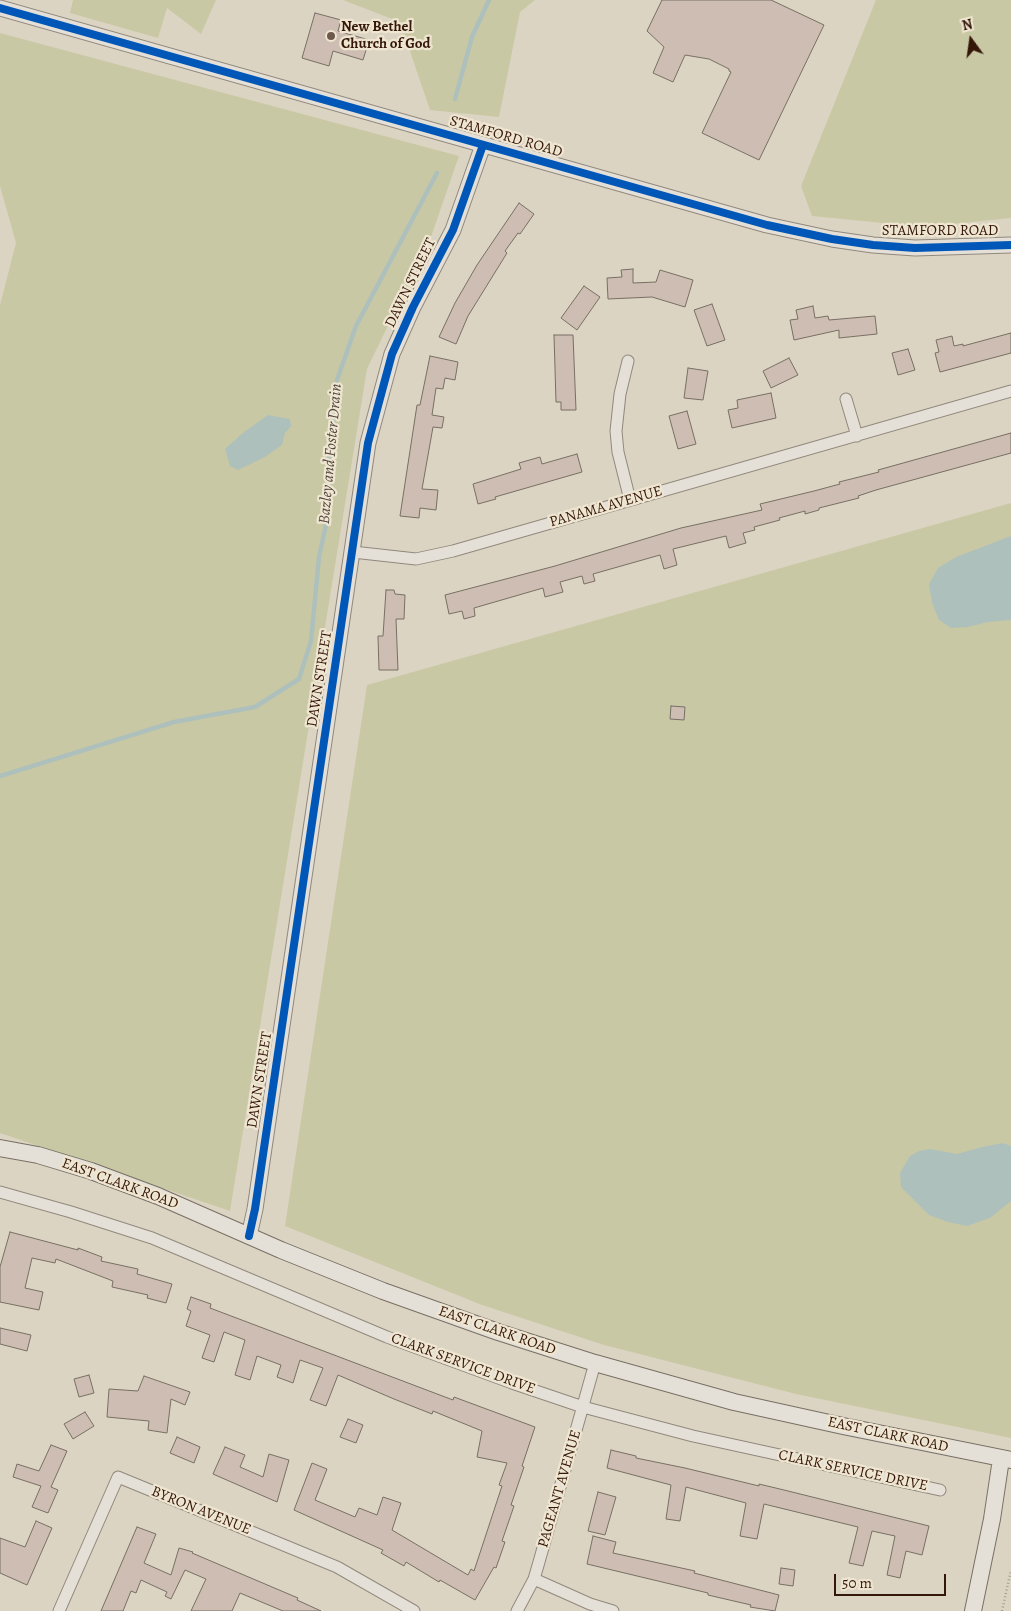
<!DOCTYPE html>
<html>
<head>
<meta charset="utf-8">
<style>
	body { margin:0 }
	#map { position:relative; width:1011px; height:1611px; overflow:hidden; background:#dcd4c2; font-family:Alegreya,serif }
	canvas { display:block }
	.north { position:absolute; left:946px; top:15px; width:50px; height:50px; -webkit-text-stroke:4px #efe6d1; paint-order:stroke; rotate:346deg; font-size:14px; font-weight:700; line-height:20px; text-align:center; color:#35170a }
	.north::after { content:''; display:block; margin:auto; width:18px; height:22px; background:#35170a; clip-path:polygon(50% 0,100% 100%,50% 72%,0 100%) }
	.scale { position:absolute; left:834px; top:1574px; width:112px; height:22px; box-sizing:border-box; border:2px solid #35170a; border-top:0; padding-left:6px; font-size:15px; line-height:18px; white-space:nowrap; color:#35170a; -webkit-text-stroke:4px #efe6d1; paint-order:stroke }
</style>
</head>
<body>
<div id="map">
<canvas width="1011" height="1611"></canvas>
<div class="north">N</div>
<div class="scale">50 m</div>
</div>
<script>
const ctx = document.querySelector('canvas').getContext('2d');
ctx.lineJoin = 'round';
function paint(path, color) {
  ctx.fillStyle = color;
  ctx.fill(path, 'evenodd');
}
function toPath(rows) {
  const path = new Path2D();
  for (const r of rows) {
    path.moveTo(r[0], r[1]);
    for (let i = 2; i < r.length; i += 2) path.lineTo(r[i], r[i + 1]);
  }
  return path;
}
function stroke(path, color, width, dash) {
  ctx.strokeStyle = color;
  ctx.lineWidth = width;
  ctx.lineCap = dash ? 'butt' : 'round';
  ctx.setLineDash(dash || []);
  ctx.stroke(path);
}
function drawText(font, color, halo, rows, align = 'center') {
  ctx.font = font + ' Alegreya,serif';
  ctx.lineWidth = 4.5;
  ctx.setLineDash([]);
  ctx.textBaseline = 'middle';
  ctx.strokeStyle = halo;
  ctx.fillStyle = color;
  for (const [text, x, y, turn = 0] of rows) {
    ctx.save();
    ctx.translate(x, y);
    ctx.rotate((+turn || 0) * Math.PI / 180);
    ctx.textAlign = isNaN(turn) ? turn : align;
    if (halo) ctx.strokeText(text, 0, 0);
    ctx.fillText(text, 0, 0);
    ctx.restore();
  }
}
const green = toPath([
	[73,0,216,0,201,34,167,8,158,38,70,13],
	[343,0,535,0,520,12,499,117,430,110,400,22],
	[876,0,1011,0,1011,218,923,227,812,216,801,186],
	[0,33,459,156,431,237,367,369,230,1211,0,1133,0,305,16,243,0,186],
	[1011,503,1011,1438,796,1394,604,1345,482,1305,285,1226,367,685]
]);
const water = toPath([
	[268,415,290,419,291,426,285,433,282,445,265,457,238,470,230,466,225,449,244,432],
	[1011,536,1011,620,988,622,968,627,951,628,939,620,932,603,929,584,938,568,956,557],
	[1003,1143,1011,1146,1011,1201,990,1218,967,1226,948,1222,929,1215,901,1187,900,1173,910,1156,919,1151,930,1149,957,1154,982,1147]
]);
const stream = toPath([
	[455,99,472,37,489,0],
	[0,776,174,722,255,707,299,679,311,641,319,557,329,511,329,461,337,380,356,326,437,173]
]);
const building = toPath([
	[662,0,771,0,824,25,759,160,702,133,731,72,729,71,729,69,709,59,685,55,673,82,653,73,664,47,647,31,662,0],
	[315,13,341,20,338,31,369,40,363,60,333,51,329,66,302,58,315,13],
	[519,203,534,214,520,234,518,233,505,251,507,253,468,316,456,344,439,337,455,303,477,265,519,203],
	[633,269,633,283,656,282,660,270,693,280,685,307,652,297,608,299,607,278,622,277,621,270,633,269],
	[584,286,600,297,577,330,561,318,584,286],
	[712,304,725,340,707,346,694,310,712,304],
	[813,306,815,318,828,316,829,320,875,316,877,334,839,338,839,330,794,340,790,320,798,319,796,310,813,306],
	[1011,333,1011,353,940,372,935,353,939,352,936,340,952,336,954,346,963,344,963,346,1011,333],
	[554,335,573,335,576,410,561,410,561,402,556,402,554,335],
	[908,349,915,370,898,375,892,353,908,349],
	[430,356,458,362,455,380,445,378,443,389,436,388,432,415,444,417,442,428,433,427,422,489,438,490,436,510,420,508,419,518,400,516,417,405,420,405,430,356],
	[789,358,798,375,771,388,763,371,789,358],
	[688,368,708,371,703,400,684,398,688,368],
	[771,393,776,418,732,428,728,410,738,408,737,400,771,393],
	[687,411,696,444,678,449,669,416,687,411],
	[1011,433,1011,453,876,490,858,496,859,498,819,508,819,510,805,514,805,511,779,518,780,520,754,527,755,530,743,533,746,543,729,548,726,536,673,549,677,565,664,569,660,555,593,574,595,581,584,584,582,576,560,582,563,592,545,597,543,588,474,608,475,616,464,619,462,611,449,614,445,595,555,566,681,528,762,510,760,504,814,491,840,484,839,482,879,472,878,470,1011,433],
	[577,454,582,472,495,497,496,499,478,504,473,484,521,469,519,463,540,457,542,464,577,454],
	[386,590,394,590,395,594,405,595,404,619,396,619,398,670,379,670,378,636,383,636,386,590],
	[671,706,685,707,684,720,670,719,671,706],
	[10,1232,78,1250,78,1248,102,1257,101,1261,138,1269,137,1274,172,1284,166,1303,147,1298,148,1295,112,1287,113,1281,56,1259,55,1263,32,1258,25,1288,43,1292,39,1310,0,1302,0,1267,10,1232],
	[191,1297,211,1304,210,1308,453,1400,454,1397,535,1427,522,1466,524,1467,511,1505,514,1506,502,1541,505,1542,496,1568,494,1567,475,1600,440,1580,439,1582,406,1562,404,1566,381,1553,383,1550,294,1510,312,1463,327,1469,315,1500,355,1517,359,1508,377,1515,383,1497,401,1503,392,1530,468,1575,471,1569,474,1571,502,1486,499,1485,507,1463,477,1457,482,1431,433,1411,432,1414,394,1399,338,1375,326,1406,310,1400,323,1368,300,1360,293,1383,277,1377,281,1365,257,1356,250,1380,235,1375,245,1340,224,1332,214,1362,202,1358,210,1335,186,1326,191,1311,187,1309,191,1297],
	[0,1328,31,1335,27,1351,0,1344,0,1328],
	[89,1375,94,1393,79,1397,74,1379,89,1375],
	[144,1376,190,1392,185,1405,171,1399,167,1433,148,1430,149,1421,107,1417,109,1389,138,1391,144,1376],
	[85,1412,94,1426,73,1439,64,1424,85,1412],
	[348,1419,363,1425,356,1443,340,1437,348,1419],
	[177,1437,200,1447,194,1463,170,1453,177,1437],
	[51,1445,67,1451,51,1487,58,1490,48,1513,32,1507,41,1486,13,1477,17,1464,39,1471,51,1445],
	[225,1447,245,1455,240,1467,263,1477,269,1454,289,1460,277,1502,213,1474,225,1447],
	[611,1450,636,1456,636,1458,685,1468,759,1486,759,1484,784,1490,929,1526,922,1555,906,1551,900,1578,887,1575,895,1536,872,1531,863,1566,849,1563,858,1527,764,1504,757,1539,740,1536,746,1503,686,1487,680,1521,666,1519,671,1485,607,1468,611,1450],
	[598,1492,616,1497,605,1535,588,1531,598,1492],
	[36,1521,52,1528,27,1585,0,1573,0,1538,25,1547,36,1521],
	[137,1527,156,1534,144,1563,171,1575,179,1548,193,1552,192,1553,298,1598,297,1600,321,1611,283,1611,240,1593,232,1611,191,1611,206,1579,185,1570,171,1599,165,1596,167,1592,141,1580,136,1593,131,1591,123,1611,101,1611,137,1527],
	[593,1536,616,1542,613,1553,695,1571,694,1573,779,1595,775,1611,750,1607,751,1605,708,1595,708,1593,587,1564,593,1536],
	[781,1568,795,1570,793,1586,779,1584,781,1568]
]);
const path = toPath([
	[1002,1611,1011,1570]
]);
const minor = toPath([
	[628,361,620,394,616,431,618,452,630,500],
	[846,399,857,436],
	[353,552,416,559,453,551,1011,391],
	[0,1192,71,1212,152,1238,387,1337,512,1383,583,1407,693,1436,940,1490],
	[534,1579,590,1604,613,1611],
	[59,1611,118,1477,337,1567,414,1611],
	[517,1611,534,1579,539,1562,595,1363]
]);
const tertiary = toPath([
	[0,8,767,225,832,239,873,245,915,248,1011,245],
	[249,1236,255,1209,368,443,392,354,413,307,453,230,483,145]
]);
const secondary = toPath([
	[0,1148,38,1155,91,1171,158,1196,281,1250,383,1291,498,1332,595,1363,734,1402,843,1426,1011,1460],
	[973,1611,992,1519,1001,1459]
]);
const cycleway = toPath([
	[0,8,767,225,832,239,873,245,915,248,1011,245],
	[249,1236,255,1209,368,443,392,354,413,307,453,230,483,145]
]);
const markers = [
	[331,36,5,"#6f594a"]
];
const poiNames = [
	["New Bethel",341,27],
	["Church of God",341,44]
];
const streetNames = [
	["STAMFORD ROAD",506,137,16],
	["STAMFORD ROAD",940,231],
	["DAWN STREET",411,283,-64],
	["PANAMA AVENUE",606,507,-16],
	["DAWN STREET",320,679,-81],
	["DAWN STREET",260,1080,-81],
	["EAST CLARK ROAD",120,1184,20],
	["EAST CLARK ROAD",497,1331,19],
	["CLARK SERVICE DRIVE",463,1364,20],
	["EAST CLARK ROAD",888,1435,12],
	["CLARK SERVICE DRIVE",853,1471,12],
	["PAGEANT AVENUE",560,1489,-74],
	["BYRON AVENUE",201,1511,22]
];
const waterNames = [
	["Bazley and Foster Drain",331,454,-85]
];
paint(green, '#c9c8a4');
paint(water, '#aec0bc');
stroke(stream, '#aec0bc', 4.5);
paint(building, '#cdbdb2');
stroke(building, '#786f64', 1);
stroke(minor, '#91887d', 13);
stroke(tertiary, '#91887d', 17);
stroke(secondary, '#786f64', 18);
stroke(path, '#a39d95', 2.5, [1, 2.5]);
stroke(minor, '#e4e0d7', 11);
stroke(tertiary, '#e4e0d7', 15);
stroke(secondary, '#e4e0d7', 16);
stroke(cycleway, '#0057b8', 8);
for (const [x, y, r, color] of markers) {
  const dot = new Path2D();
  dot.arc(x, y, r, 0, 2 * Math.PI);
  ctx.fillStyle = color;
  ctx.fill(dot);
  stroke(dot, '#efe6d1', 2);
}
drawText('bold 15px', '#35170a', '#efe6d1', poiNames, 'left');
drawText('15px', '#35170a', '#efe6d1', streetNames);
drawText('italic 16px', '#53473f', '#efe6d1', waterNames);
</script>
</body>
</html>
